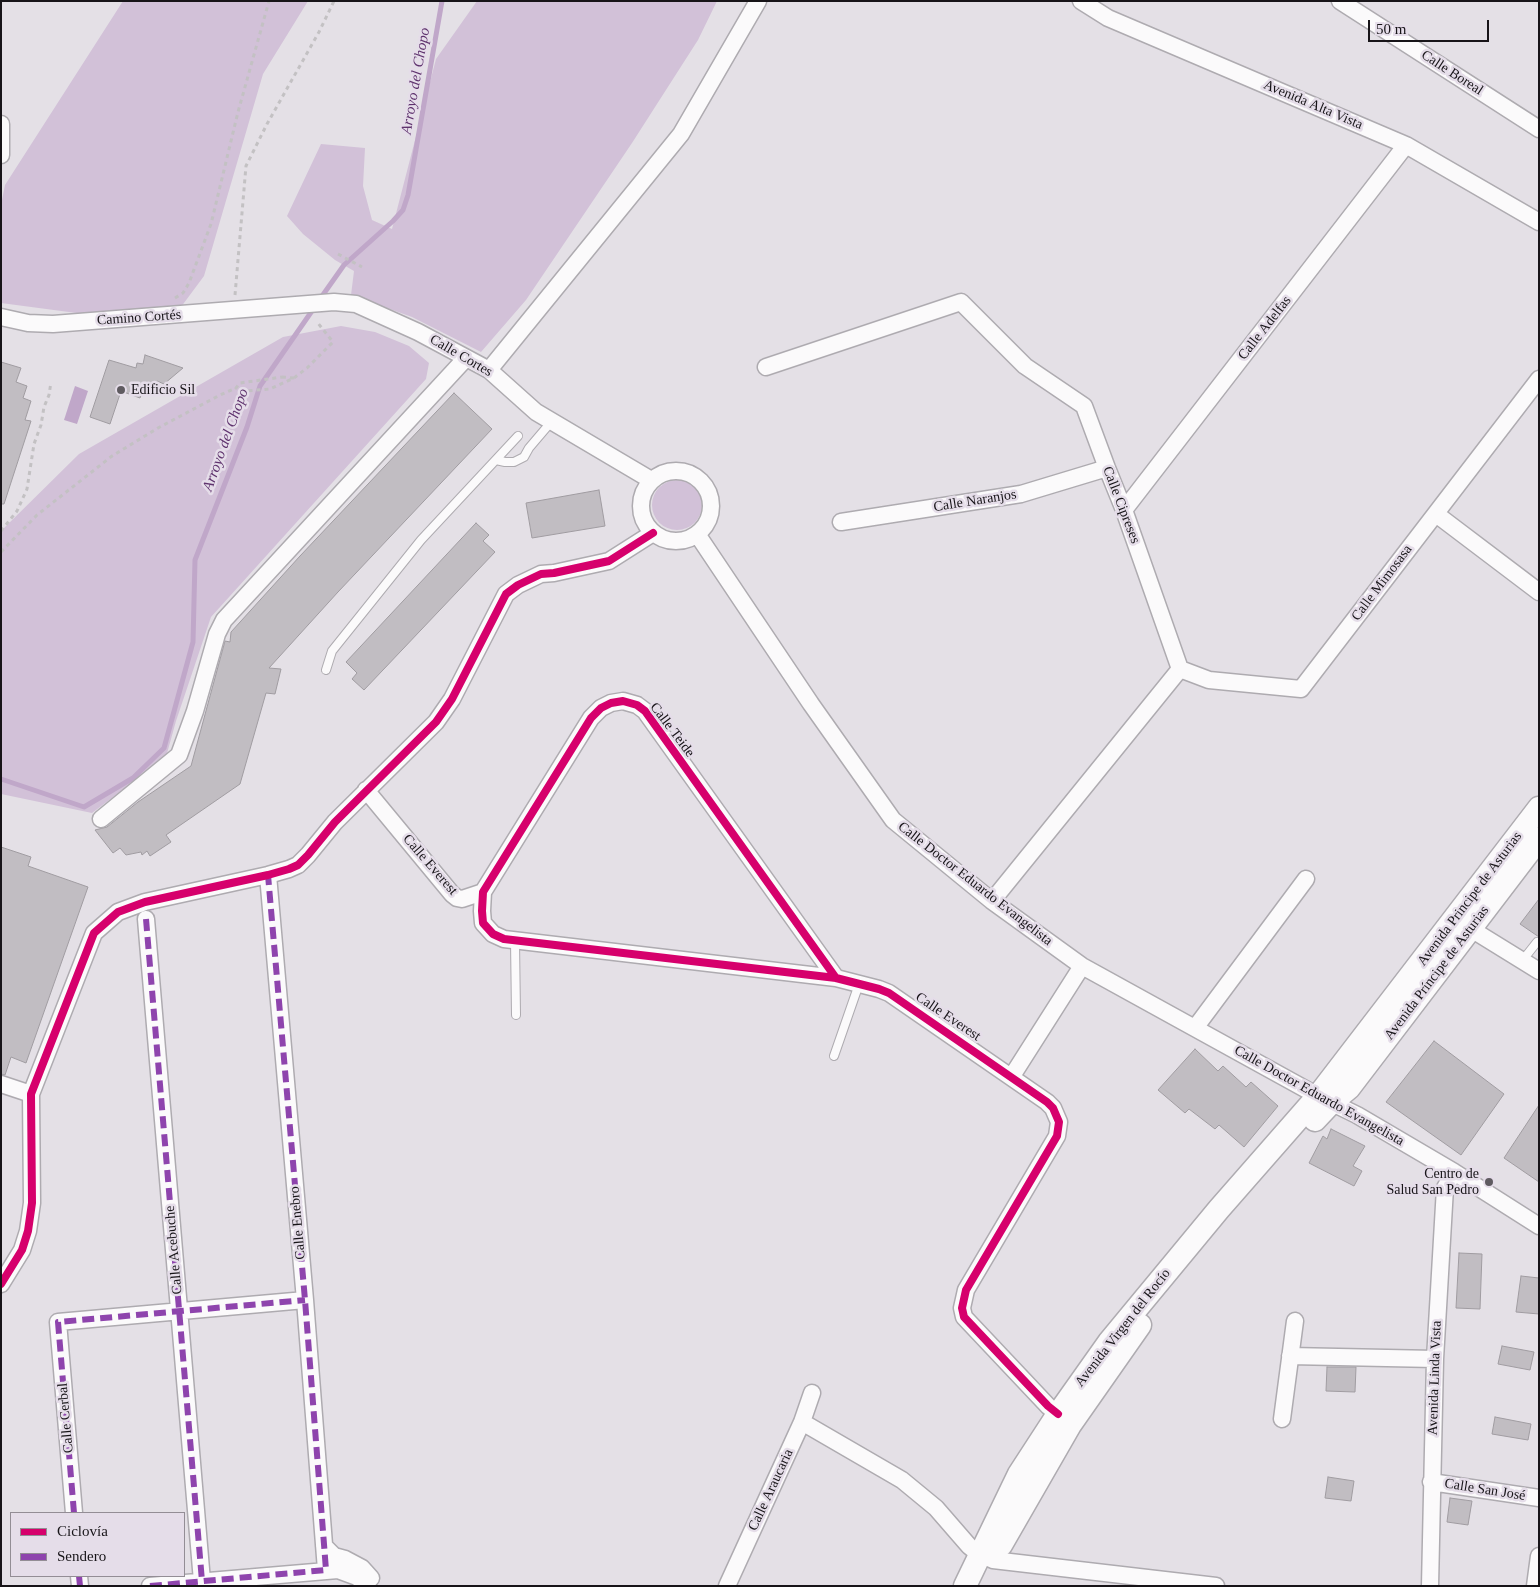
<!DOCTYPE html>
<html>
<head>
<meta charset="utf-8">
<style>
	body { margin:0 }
	#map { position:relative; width:1540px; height:1587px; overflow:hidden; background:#e4e0e6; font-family:"Times New Roman",serif }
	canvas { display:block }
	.frame { position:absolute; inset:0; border:2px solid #171418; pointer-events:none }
	.legend { position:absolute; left:10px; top:1512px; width:175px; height:65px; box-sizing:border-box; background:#e5dde9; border:1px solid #938d95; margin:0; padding:6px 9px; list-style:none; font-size:15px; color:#171418 }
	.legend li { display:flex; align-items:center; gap:10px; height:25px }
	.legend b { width:25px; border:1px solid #938d95 }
	.scale { position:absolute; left:1368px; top:20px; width:121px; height:22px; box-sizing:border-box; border:2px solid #171418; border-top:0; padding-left:6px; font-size:15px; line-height:18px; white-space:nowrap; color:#171418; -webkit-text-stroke:4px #e5dde9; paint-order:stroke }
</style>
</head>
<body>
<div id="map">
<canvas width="1540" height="1587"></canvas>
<div class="frame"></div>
<ul class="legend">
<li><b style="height:6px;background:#d6006c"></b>Ciclovía</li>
<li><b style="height:6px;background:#8e44ad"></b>Sendero</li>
</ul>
<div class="scale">50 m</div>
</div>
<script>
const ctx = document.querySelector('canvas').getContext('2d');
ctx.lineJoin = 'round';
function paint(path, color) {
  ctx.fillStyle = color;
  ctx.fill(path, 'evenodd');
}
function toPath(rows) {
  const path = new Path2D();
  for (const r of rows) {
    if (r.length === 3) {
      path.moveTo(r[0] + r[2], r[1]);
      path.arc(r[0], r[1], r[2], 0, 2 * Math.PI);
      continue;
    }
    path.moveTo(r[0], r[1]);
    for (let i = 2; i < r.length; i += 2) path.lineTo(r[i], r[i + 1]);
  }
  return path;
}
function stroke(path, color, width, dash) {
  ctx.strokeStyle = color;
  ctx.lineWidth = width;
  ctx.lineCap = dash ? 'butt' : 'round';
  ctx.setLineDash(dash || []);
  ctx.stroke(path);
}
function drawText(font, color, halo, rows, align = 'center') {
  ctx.font = font + ' "Times New Roman",serif';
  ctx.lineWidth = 5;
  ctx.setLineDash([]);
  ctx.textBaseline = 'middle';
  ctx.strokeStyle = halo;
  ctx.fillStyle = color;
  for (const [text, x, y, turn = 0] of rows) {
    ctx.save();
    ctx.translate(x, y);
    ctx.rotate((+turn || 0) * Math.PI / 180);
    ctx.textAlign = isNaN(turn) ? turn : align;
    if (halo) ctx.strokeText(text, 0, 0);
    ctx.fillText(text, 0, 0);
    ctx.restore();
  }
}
const green = toPath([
	[123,1,308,1,263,74,204,276,181,307,84,314,1,303,1,205,5,185],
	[477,1,717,1,698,40,632,143,526,300,481,352,412,317,351,295,354,271,335,260,303,234,287,216,321,144,365,148,363,186,372,220,392,229,436,59],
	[341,326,375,332,409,346,429,363,426,379,211,617,176,721,166,757,92,813,1,794,1,531,79,454,283,337],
	[677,505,25]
]);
const water = toPath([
	[75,386,88,391,77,424,64,420]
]);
const stream = toPath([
	[320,299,344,265,393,221,403,210,408,195,442,1],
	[1,779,84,807,133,778,164,748,193,642,195,560,247,427,260,386,314,308]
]);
const building = toPath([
	[145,355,183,368,164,384,157,381,155,388,145,385,140,398,121,391,110,424,90,417,109,360,136,368,137,363,143,364,145,355],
	[1,362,21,368,16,382,27,386,23,398,31,401,25,420,31,421,4,504,1,504,1,362],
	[454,393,492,429,338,592,269,668,281,669,275,694,266,693,240,784,166,835,171,842,150,856,147,851,142,855,141,852,126,855,120,848,113,853,95,830,107,827,138,802,191,766,225,641,230,642,231,632,300,556,454,393],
	[599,490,605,526,532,538,526,503,599,490],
	[476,523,489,535,483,541,495,552,364,690,352,679,357,673,346,662,476,523],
	[1,847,31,857,28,866,88,887,26,1063,11,1057,5,1075,1,1074,1,847],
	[1539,899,1539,937,1520,924,1539,899],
	[1434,1041,1504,1094,1461,1155,1386,1102,1434,1041],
	[1195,1049,1218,1071,1223,1066,1246,1087,1251,1082,1278,1106,1244,1147,1219,1125,1215,1129,1189,1109,1185,1113,1158,1090,1195,1049],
	[1539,1105,1539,1182,1504,1158,1539,1105],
	[1331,1129,1365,1146,1353,1166,1362,1171,1354,1186,1309,1163,1323,1136,1327,1139,1331,1129],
	[1459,1253,1482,1254,1480,1309,1456,1308,1459,1253],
	[1521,1276,1539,1278,1539,1314,1516,1312,1521,1276],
	[1502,1346,1534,1352,1530,1370,1498,1364,1502,1346],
	[1327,1367,1356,1367,1355,1392,1326,1391,1327,1367],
	[1495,1417,1531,1424,1528,1440,1492,1434,1495,1417],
	[1328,1477,1354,1481,1351,1501,1325,1498,1328,1477],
	[1450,1498,1472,1501,1468,1525,1447,1522,1450,1498]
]);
const path = toPath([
	[338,254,362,267],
	[235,295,246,166,267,124,319,32,334,1],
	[175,298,183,293,189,283,211,224,238,112,269,1],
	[282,377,294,378,270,389,245,391,236,388,240,383,282,377],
	[294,378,307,368,333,342,317,322],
	[1,531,17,511,27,489,34,444,41,425,44,407,49,395,51,382],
	[1,552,37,515,112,456,158,428,220,395,236,388]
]);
const lane = toPath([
	[496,460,505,462,514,462,524,457,529,448,552,421],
	[326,670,332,651,421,540,518,436],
	[515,941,516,1015],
	[1522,961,1537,942],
	[834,1056,859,984]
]);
const street = toPath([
	[1081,1,1108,18,1406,145,1539,222],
	[1340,1,1539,129],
	[1,124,1,155],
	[1,317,28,323,53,324,334,302,356,304,418,332,489,370,536,412,651,480],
	[766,367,961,302,1025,366,1084,406,1107,468,1124,510,1180,669,992,901],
	[489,370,681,134,758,1],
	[676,506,35],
	[1124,510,1406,145],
	[1436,514,1539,592],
	[841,522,1021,494,1107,468],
	[697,534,811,704,893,820,992,901,1082,966,1318,1096,1357,1115,1454,1172,1539,1226],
	[1180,669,1209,680,1301,689,1539,379],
	[366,790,452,894,457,898,462,899,483,892],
	[101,819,179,755,195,711,217,634,224,620,466,358],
	[268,875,305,1300,326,1570],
	[146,919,202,1581],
	[1471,929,1539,971],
	[836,978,645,711,637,705,623,701,611,703,601,708,591,718,483,892,482,911,483,923,493,934,504,939,836,978,879,989,889,993,1047,1102,1053,1108,1059,1122,1057,1136,966,1290,962,1308,964,1317,1048,1406,1058,1414],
	[1195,1028,1306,879],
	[1012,1076,1082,966],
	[1,1084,31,1094],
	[1,1284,22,1250,28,1231,32,1203,31,1094,94,933,118,912,145,902,268,875,289,869,298,865,308,855,335,822,436,722,452,699,506,594,518,585,541,574,554,573,609,561,653,533],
	[1290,1356,1435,1359],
	[1282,1419,1295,1321],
	[802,1422,902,1480,936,1508,969,1546,979,1554,993,1560,1216,1586],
	[1431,1482,1539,1498],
	[74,1513,58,1322,305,1300],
	[324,1546,334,1556,345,1559,362,1568,371,1578],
	[79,1576,80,1586],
	[150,1586,338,1570,357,1577,368,1586],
	[727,1586,802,1422,812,1393],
	[1430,1586,1435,1359,1445,1188,1454,1172],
	[1535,1586,1539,1556]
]);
const secondary = toPath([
	[1315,1120,1331,1103,1349,1088,1539,839],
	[1001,1545,1070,1425,1140,1325],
	[965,1586,1019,1474,1058,1414,1109,1342,1219,1209,1318,1096,1539,808]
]);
const quiet = toPath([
	[146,919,202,1581],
	[74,1513,58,1322,305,1300],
	[79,1576,80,1586],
	[150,1586,326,1570,305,1300,268,875]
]);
const cycleway = toPath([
	[836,978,645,711,637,705,623,701,611,703,601,708,591,718,483,892,482,911,483,923,493,934,504,939,836,978,879,989,889,993,1047,1102,1053,1108,1059,1122,1057,1136,966,1290,962,1308,964,1317,1048,1406,1058,1414],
	[1,1284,22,1250,28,1231,32,1203,31,1094,94,933,118,912,145,902,268,875,289,869,298,865,308,855,335,822,436,722,452,699,506,594,518,585,541,574,554,573,609,561,653,533]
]);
const markers = [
	[121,390,5,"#5f5b60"],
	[1489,1182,5,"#5f5b60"]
];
const streetNames = [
	["Calle Boreal",1452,73,33],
	["Avenida Alta Vista",1313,105,23],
	["Camino Cortés",139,318,-4],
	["Calle Adelfas",1265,328,-52],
	["Calle Cortes",461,356,30],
	["Calle Naranjos",975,501,-9],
	["Calle Cipreses",1121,505,69],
	["Calle Mimosasa",1382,583,-53],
	["Calle Teide",672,730,53],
	["Calle Everest",430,865,49],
	["Calle Doctor Eduardo Evangelista",975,884,38],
	["Avenida Principe de Asturias",1470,899,-53],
	["Avenida Príncipe de Asturias",1437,973,-53],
	["Calle Everest",948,1017,34],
	["Calle Doctor Eduardo Evangelista",1319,1096,29],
	["Calle Enebro",298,1223,-95],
	["Calle Acebuche",174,1250,-95],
	["Avenida Virgen del Rocío",1123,1328,-52],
	["Avenida Linda Vista",1435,1378,-88],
	["Calle Cerbal",66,1418,-95],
	["Calle Araucaria",771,1490,-65],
	["Calle San José",1485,1490,9]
];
const poiNames = [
	["Edificio Sil",131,390],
	["Centro de",1479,1174,"right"],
	["Salud San Pedro",1479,1190,"right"]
];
const waterNames = [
	["Arroyo del Chopo",416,81,-80],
	["Arroyo del Chopo",226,440,-70]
];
paint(green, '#d2c1d8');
paint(water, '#c0a7c9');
stroke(stream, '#c0a7c9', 5);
paint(building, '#c1bdc2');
stroke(building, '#a09ca1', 1);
stroke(lane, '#aeabb0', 10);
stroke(street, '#aeabb0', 19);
stroke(secondary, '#aeabb0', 25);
stroke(path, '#c3c1c3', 3, [4, 4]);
stroke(lane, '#fbfafb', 8);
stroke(street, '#fbfafb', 16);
stroke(secondary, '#fbfafb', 22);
stroke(quiet, '#8e44ad', 6, [12, 6]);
stroke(cycleway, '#d6006c', 8);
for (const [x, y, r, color] of markers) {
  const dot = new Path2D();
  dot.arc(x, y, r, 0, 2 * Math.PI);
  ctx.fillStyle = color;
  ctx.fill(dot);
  stroke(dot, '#e5dde9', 2);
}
drawText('14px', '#171418', '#e5dde9', streetNames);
drawText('14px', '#171418', '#e5dde9', poiNames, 'left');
drawText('italic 15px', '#5f336e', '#e5dde9', waterNames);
</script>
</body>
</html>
